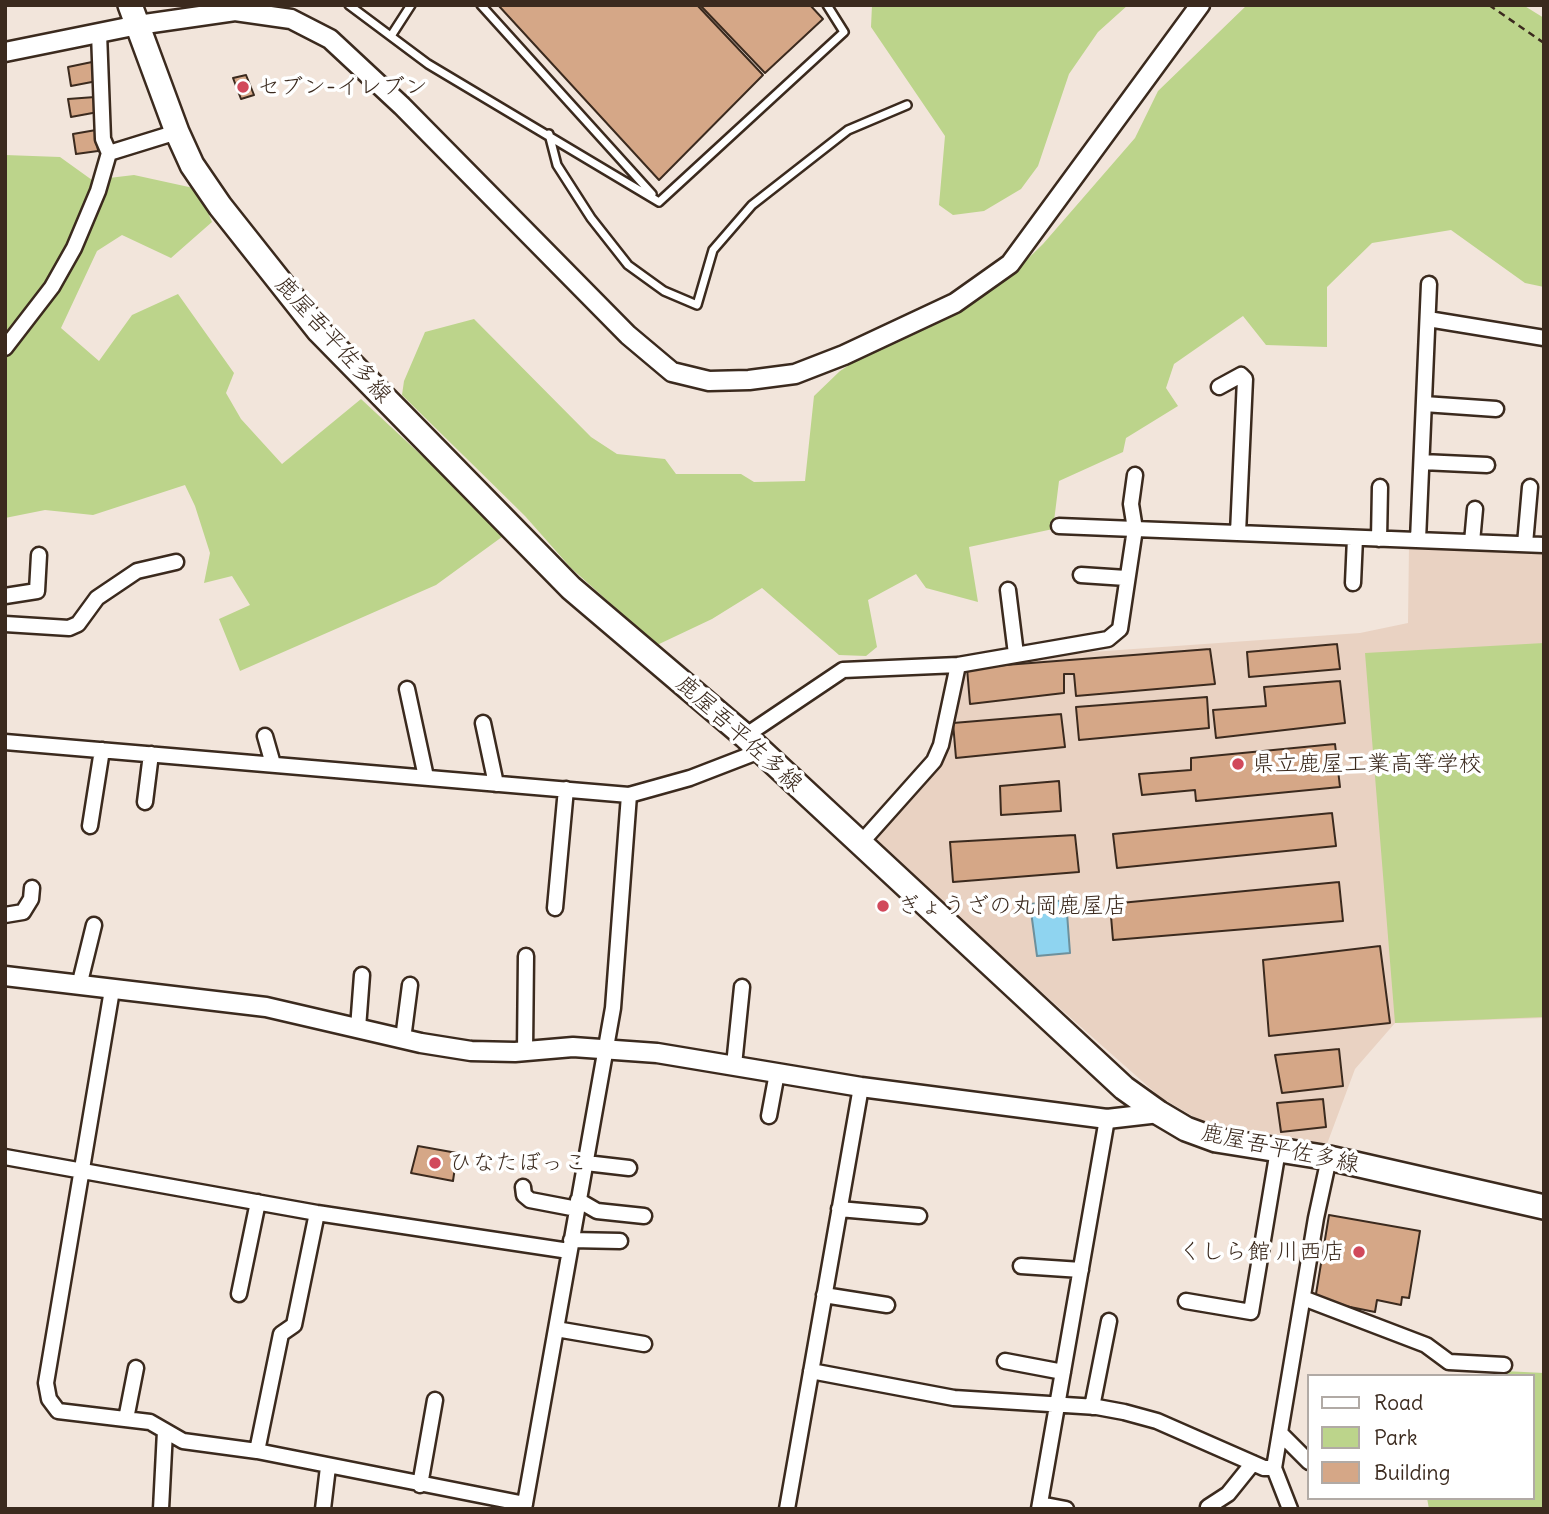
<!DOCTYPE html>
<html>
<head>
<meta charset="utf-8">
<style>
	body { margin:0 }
	#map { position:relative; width:1549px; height:1514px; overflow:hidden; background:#f2e5db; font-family:Delius,sans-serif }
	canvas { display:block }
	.frame { position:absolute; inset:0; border:7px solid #3b2a1e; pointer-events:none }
	.legend { position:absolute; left:1307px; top:1374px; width:228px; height:126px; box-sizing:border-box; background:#fff; border:2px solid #b1aaa5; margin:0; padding:9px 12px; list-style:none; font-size:21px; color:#3b2a1e }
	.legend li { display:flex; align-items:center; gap:14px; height:35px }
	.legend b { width:35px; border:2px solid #b1aaa5 }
</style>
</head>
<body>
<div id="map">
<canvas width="1549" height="1514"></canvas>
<div class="frame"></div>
<ul class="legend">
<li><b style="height:9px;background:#fff"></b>Road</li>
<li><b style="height:19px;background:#bcd48b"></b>Park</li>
<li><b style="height:19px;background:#d5a787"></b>Building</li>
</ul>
</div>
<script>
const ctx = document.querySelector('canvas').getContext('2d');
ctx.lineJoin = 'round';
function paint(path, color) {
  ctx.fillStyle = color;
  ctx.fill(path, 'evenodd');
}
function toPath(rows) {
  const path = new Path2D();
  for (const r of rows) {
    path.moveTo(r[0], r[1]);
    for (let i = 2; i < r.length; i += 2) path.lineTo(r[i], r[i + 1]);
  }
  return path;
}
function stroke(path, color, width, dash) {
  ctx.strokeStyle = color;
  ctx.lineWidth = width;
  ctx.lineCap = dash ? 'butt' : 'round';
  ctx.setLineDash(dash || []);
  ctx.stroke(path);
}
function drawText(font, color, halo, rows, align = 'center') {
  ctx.font = font + ' Delius,"Klee One",sans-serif';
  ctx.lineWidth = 7;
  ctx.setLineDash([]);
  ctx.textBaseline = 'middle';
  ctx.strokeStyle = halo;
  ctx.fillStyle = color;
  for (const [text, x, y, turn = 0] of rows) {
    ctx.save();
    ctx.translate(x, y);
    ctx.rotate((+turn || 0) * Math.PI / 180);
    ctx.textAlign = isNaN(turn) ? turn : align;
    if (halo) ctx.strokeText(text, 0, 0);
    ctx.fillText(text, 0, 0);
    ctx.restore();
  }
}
const built = toPath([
	[1409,546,1544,554,1544,1018,1395,1023,1355,1069,1327,1144,1201,1121,1160,1097,871,841,926,783,954,738,964,661,1360,633,1408,623]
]);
const green = toPath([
	[872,5,1128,5,1098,32,1069,74,1038,166,1021,189,984,211,953,215,939,205,945,136,871,27],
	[1247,5,1523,5,1544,18,1544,287,1525,283,1451,230,1372,243,1327,287,1327,347,1266,345,1243,316,1174,364,1166,388,1178,406,1126,438,1123,452,1059,481,1053,529,969,547,978,602,926,588,916,574,868,600,877,647,866,656,839,655,762,588,712,619,657,645,571,568,525,516,402,395,404,381,425,332,474,319,591,437,617,454,665,459,676,474,741,474,754,482,805,481,814,396,840,371,863,356,963,311,1007,279,1043,244,1135,138,1158,91],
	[5,155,60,157,92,180,134,175,198,189,212,222,171,258,122,235,97,251,61,328,99,361,132,315,178,294,234,373,226,393,241,419,282,464,361,399,506,534,436,585,240,671,219,619,250,605,232,576,204,583,210,553,195,506,185,485,93,515,45,510,5,518],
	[1544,643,1544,1017,1395,1023,1365,653],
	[1504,1371,1544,1373,1544,1509,1429,1509,1427,1498,1533,1498,1533,1376,1502,1376]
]);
const water = toPath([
	[1066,900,1070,953,1037,956,1030,904,1066,900]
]);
const building = toPath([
	[498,5,697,5,763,75,659,180,498,5],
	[700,5,810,5,823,19,765,73,700,5],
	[92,62,97,81,71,86,68,67,92,62],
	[246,75,254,95,241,99,233,78,246,75],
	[95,97,98,112,71,117,68,99,95,97],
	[96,130,98,151,76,154,73,134,96,130],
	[1337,644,1340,669,1249,677,1247,652,1337,644],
	[1210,649,1215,684,1076,696,1074,674,1064,674,1064,693,970,704,967,668,1210,649],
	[1340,681,1345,723,1216,738,1213,710,1266,706,1264,687,1340,681],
	[1207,697,1209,728,1079,740,1076,707,1207,697],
	[1061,714,1065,747,956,758,953,723,1061,714],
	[1335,744,1340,787,1196,801,1195,790,1142,795,1139,774,1191,770,1191,758,1335,744],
	[1059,781,1061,811,1001,815,1000,786,1059,781],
	[1332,813,1336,846,1117,868,1113,834,1332,813],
	[1075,835,1079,872,953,882,950,842,1075,835],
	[1339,882,1343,921,1113,940,1110,904,1339,882],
	[1380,946,1390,1023,1269,1036,1263,960,1380,946],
	[1339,1049,1343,1086,1282,1093,1275,1055,1339,1049],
	[1323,1099,1326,1127,1281,1132,1277,1103,1323,1099],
	[418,1146,457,1153,453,1181,411,1173,418,1146],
	[1329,1215,1420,1231,1409,1298,1402,1297,1401,1305,1377,1300,1375,1312,1315,1300,1329,1215]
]);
const path = toPath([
	[1489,5,1544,43]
]);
const service = toPath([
	[349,5,428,64,659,202],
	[481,5,652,194],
	[391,36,411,5],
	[549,134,557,165,591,218,628,265,664,291,697,305,713,250,752,205,848,130,907,105],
	[659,202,844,32,827,5]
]);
const minor = toPath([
	[99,33,103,139,109,153],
	[1428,319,1544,338],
	[5,348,52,287,74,248,98,191,109,153,177,132],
	[1219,387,1241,375,1245,379,1238,533],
	[1424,404,1496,409],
	[1422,462,1487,465],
	[1059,526,1135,529,1131,504,1135,475],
	[1379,539,1380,487],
	[1418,540,1429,284],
	[1472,542,1475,509],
	[1525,544,1530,487],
	[1081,575,1126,578],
	[1353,583,1355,538],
	[1008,590,1016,654],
	[5,596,37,591,39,555],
	[5,624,69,628,78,624,97,598,137,571,176,562],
	[407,689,426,777],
	[483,723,496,784],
	[265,736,273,764],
	[745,736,843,670,958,665,1108,639,1120,629,1135,529,1544,545],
	[5,742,629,795,690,778,760,751],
	[145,802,151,754],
	[90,826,102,750],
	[860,844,934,761,941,745,958,665],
	[555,908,566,789],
	[5,915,23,912,31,899,32,888],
	[79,986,94,925],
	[112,990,46,1383,49,1399,58,1411,150,1422,183,1441,257,1451,525,1504],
	[358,1028,362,975],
	[403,1039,410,985],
	[525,1051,526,956],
	[734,1065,742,987],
	[769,1116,777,1073],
	[5,1157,317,1213,569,1251],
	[586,1163,629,1168],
	[523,1187,524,1195,530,1200,577,1209],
	[578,1200,597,1211,644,1216],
	[839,1209,919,1216],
	[571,1240,620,1241],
	[1021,1266,1081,1270],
	[239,1294,258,1202],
	[824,1295,887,1305],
	[1303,1298,1426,1345,1449,1362,1504,1365],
	[1186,1301,1251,1312,1278,1150],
	[556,1329,644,1344],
	[1005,1361,1063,1372],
	[811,1371,954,1398,1097,1407,1124,1412,1157,1421,1264,1468,1274,1468],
	[1092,1407,1109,1321],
	[126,1419,136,1368],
	[1280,1433,1309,1462],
	[257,1451,281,1334,294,1325,317,1213],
	[420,1485,435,1400],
	[1040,1504,1066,1509],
	[1208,1507,1228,1494,1253,1463],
	[161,1509,165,1431],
	[323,1509,328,1467],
	[524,1509,613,1008,629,795],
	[787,1509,861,1087],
	[1039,1509,1107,1119],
	[1290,1509,1274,1468,1316,1218,1329,1158]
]);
const tertiary = toPath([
	[5,52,138,25,235,11,291,19,330,39,402,106,628,335,672,372,709,381,749,380,795,374,844,355,955,303,1010,264,1200,5],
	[5,976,266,1007,421,1043,471,1051,515,1052,573,1047,657,1053,861,1087,1107,1119,1159,1113]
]);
const primary = toPath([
	[130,5,177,132,192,165,220,206,319,331,571,588,745,736,1124,1088,1159,1113,1186,1129,1216,1140,1329,1158,1544,1207]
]);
const markers = [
	[243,87,7,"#d1495b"],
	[1238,764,7,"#d1495b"],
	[883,906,7,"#d1495b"],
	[435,1163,7,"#d1495b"],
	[1359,1252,7,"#d1495b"]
];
const poiNames = [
	["セブン-イレブン",257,87],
	["県立鹿屋工業高等学校",1252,764],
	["ぎょうざの丸岡鹿屋店",897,906],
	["ひなたぼっこ",449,1163],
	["くしら館 川西店",1345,1252,"right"]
];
const streetNames = [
	["鹿屋吾平佐多線",333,340,48],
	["鹿屋吾平佐多線",739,734,42],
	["鹿屋吾平佐多線",1280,1149,12]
];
paint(built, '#e9d2c2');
paint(green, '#bcd48b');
paint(water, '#8fd4f0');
stroke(water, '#6d909c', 2);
paint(building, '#d5a787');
stroke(building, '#3b2a1e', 2);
stroke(service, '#3b2a1e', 12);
stroke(minor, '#3b2a1e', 19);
stroke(tertiary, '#3b2a1e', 23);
stroke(primary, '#3b2a1e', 28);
stroke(path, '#3b2a1e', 2.5, [7, 5]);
stroke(service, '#fff', 7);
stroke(minor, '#fff', 14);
stroke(tertiary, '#fff', 18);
stroke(primary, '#fff', 23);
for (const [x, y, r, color] of markers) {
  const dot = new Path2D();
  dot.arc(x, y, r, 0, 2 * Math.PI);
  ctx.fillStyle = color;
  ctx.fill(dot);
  stroke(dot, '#fff', 2.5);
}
drawText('23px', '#3b2a1e', '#fff', poiNames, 'left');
drawText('23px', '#3b2a1e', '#fff', streetNames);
</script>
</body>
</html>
